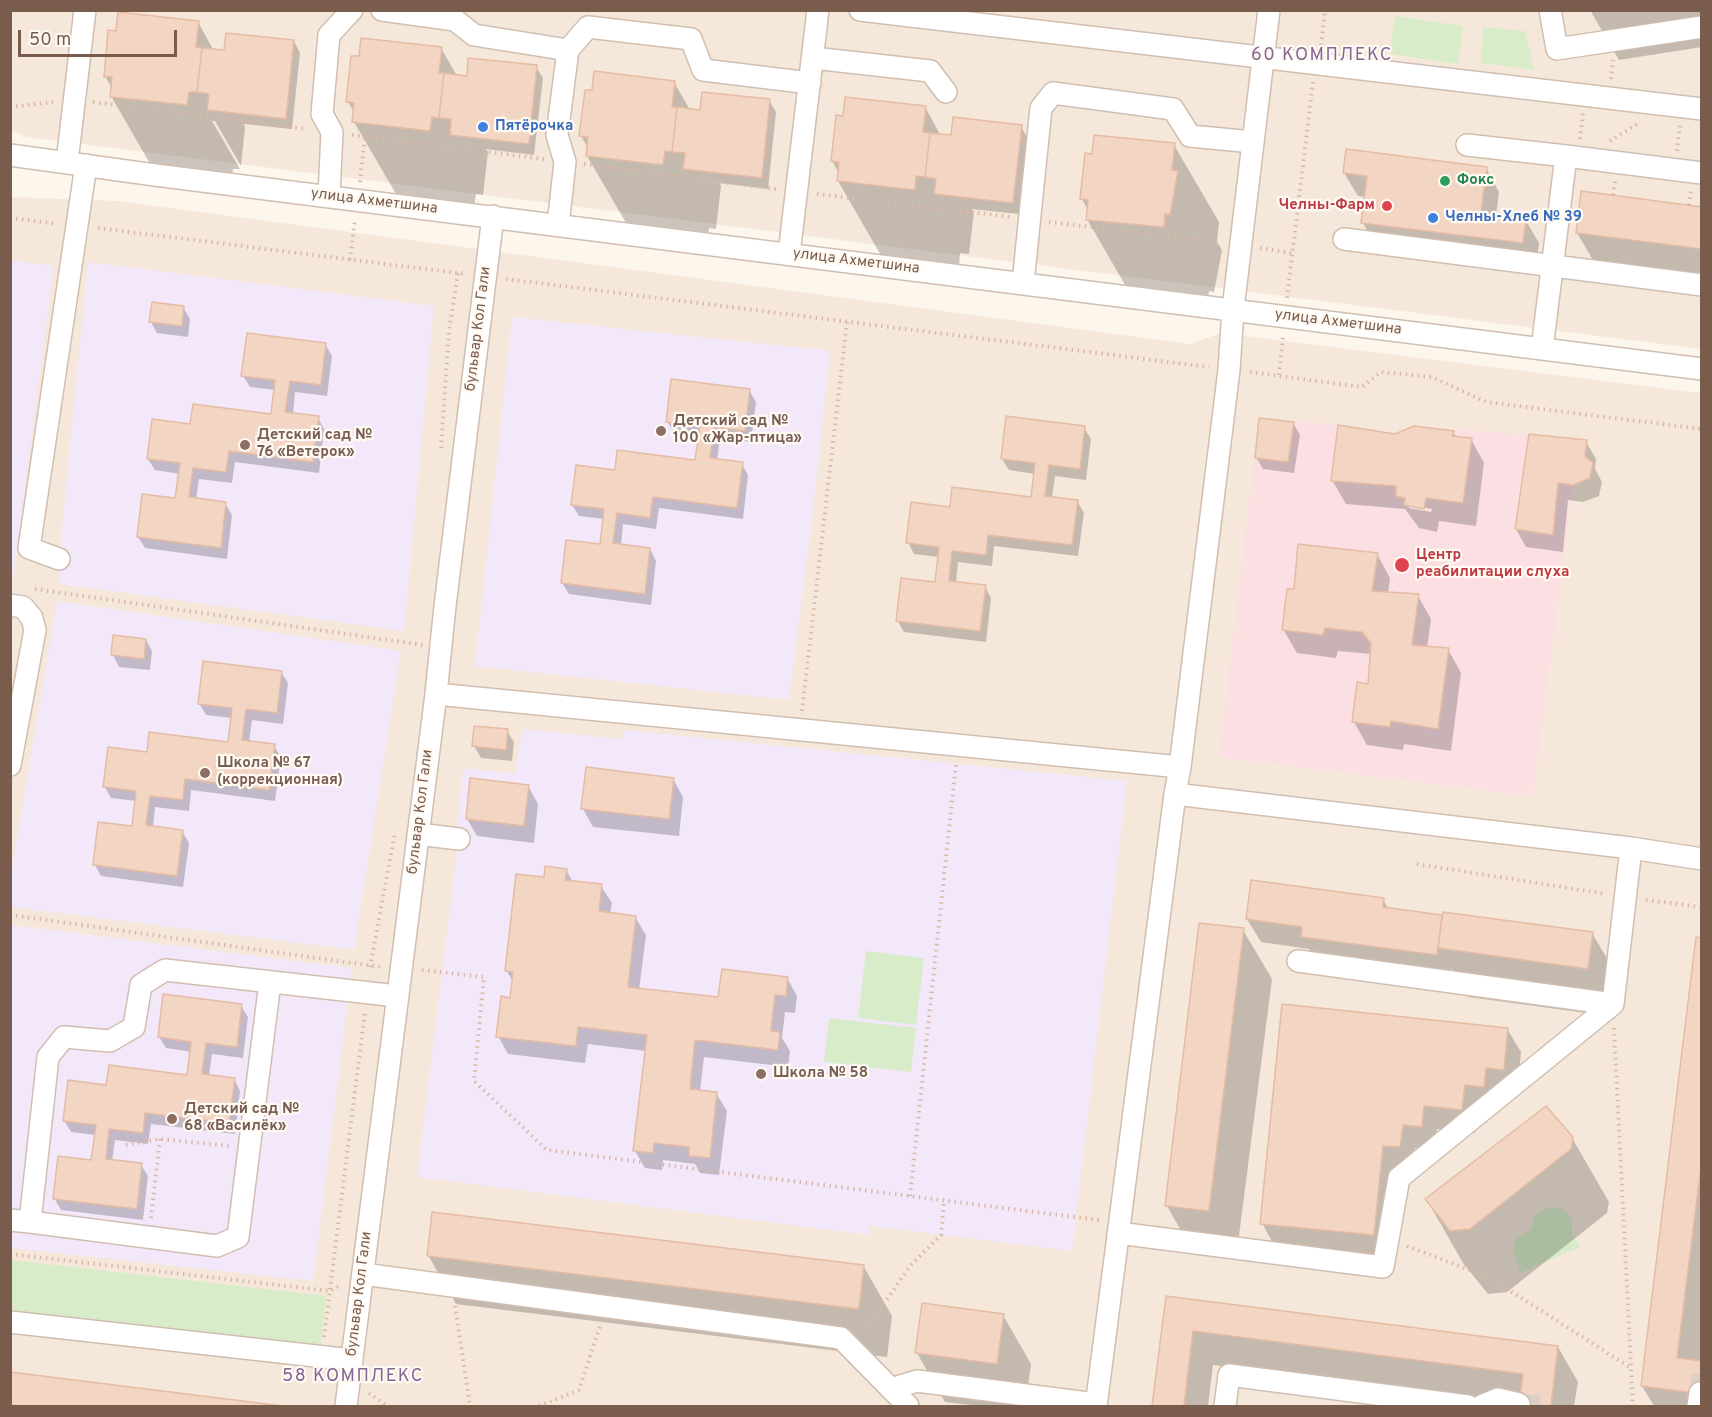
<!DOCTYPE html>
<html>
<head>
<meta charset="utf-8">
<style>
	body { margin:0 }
	#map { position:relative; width:1712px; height:1417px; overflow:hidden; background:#fdf6ec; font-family:Overpass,sans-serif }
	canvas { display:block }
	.frame { position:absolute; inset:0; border:12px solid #7a5c4d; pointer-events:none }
	.scale { position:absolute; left:18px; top:30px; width:159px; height:27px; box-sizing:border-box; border:3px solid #7a5c4d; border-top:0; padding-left:8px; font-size:18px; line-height:21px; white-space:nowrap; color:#7a5c4d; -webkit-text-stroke:4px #fffaf3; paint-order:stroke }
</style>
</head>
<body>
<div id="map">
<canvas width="1712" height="1417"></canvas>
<div class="frame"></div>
<div class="scale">50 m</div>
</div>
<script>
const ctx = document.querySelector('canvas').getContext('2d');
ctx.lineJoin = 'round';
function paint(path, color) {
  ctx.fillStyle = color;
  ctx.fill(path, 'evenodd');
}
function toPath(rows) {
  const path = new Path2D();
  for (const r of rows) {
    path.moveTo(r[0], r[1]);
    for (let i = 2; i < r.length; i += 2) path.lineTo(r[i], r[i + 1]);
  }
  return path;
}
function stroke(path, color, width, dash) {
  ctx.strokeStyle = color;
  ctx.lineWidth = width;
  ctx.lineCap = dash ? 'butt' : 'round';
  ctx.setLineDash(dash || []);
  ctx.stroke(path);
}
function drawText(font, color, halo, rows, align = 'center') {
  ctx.font = font + ' Overpass,sans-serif';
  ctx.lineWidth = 4.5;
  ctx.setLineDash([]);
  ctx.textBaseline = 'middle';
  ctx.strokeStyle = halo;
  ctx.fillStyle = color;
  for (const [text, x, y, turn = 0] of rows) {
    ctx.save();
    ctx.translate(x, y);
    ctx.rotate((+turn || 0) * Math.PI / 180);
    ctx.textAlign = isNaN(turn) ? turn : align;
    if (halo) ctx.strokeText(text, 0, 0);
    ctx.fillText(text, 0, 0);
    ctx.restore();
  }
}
const residential = toPath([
	[10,11,1701,11,1701,349,26,137,11,130],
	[10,197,118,201,1190,344,1221,333,1701,393,1701,1406,11,1406]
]);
const education = toPath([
	[11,260,54,266,13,580,10,580],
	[88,262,434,306,404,631,60,584,59,559],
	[512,317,830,351,813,512,789,700,475,666],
	[57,601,401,651,354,950,11,907,11,873],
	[522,729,622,739,623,730,1127,781,1072,1251,870,1226,869,1235,417,1177,460,827,457,826,463,768,515,774],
	[11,925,352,968,313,1281,11,1248]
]);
const medical = toPath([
	[1259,418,1338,425,1395,434,1414,426,1587,440,1585,456,1593,463,1590,478,1573,485,1533,796,1219,757]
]);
const green = toPath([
	[1395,16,1463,26,1458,64,1390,54],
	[1483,27,1525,31,1534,70,1481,63],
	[866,951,924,958,916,1025,858,1018],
	[829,1018,916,1028,911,1072,824,1062],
	[1552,1207,1562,1208,1572,1220,1572,1234,1580,1247,1520,1273,1513,1252,1515,1242,1518,1236,1532,1229,1533,1219,1539,1212],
	[11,1260,326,1296,320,1350,11,1314]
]);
const shadow = toPath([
	[1590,10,1702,10,1702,47,1619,60],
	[198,22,214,51,225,52,294,41,300,53,292,129,244,124,245,127,241,166,215,121,212,121,240,169,233,169,231,182,156,174,111,96,112,88,105,76],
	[441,48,457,76,468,78,536,67,543,78,534,155,486,149,488,152,483,195,476,194,474,208,399,199,354,122,355,113,348,102],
	[674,82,690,110,701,112,769,101,776,112,768,189,719,183,721,186,716,229,709,228,707,242,632,233,587,156,588,148,581,136],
	[925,107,941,136,952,137,1021,126,1027,138,1019,214,972,209,974,212,969,254,960,253,959,267,883,259,838,181,839,173,832,161],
	[1174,145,1219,222,1217,242,1222,250,1214,292,1209,291,1208,304,1132,297,1087,219,1088,210,1082,199],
	[1486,168,1499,192,1496,216,1525,219,1539,243,1536,266,1376,246,1363,223,1366,197,1358,196,1344,173],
	[1582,193,1702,208,1702,294,1606,282,1577,233],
	[183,307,190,319,188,337,157,333,151,322],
	[325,344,332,356,327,396,295,392,293,415,318,418,324,429,319,473,235,462,232,483,199,479,196,500,225,503,232,515,227,559,145,548,138,537,177,500,180,474,155,470,148,459,192,425,273,416,276,390,250,387,243,376],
	[749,390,756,402,751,442,720,438,717,461,742,464,748,475,743,519,659,508,656,529,623,524,621,546,650,549,656,561,651,605,569,594,562,583,601,546,604,519,579,516,572,505,616,471,697,462,700,436,674,433,667,421],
	[1293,423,1300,435,1294,473,1263,469,1256,457],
	[1084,428,1091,439,1086,480,1055,476,1052,498,1077,501,1084,513,1078,556,994,546,992,566,958,562,956,583,985,587,991,598,986,642,904,632,897,620,936,583,939,557,914,554,908,542,951,509,1032,499,1035,474,1009,470,1002,459],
	[1453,432,1457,438,1471,439,1484,463,1476,526,1439,521,1437,532,1419,528,1405,509,1346,504,1332,480,1395,436],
	[1409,504,1432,509,1431,512,1409,508],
	[1586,442,1596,459,1595,469,1602,482,1599,496,1583,502,1568,500,1563,552,1526,547,1516,529],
	[1377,554,1390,578,1388,593,1418,596,1431,619,1427,648,1448,649,1461,673,1451,751,1404,744,1403,750,1367,745,1354,722,1369,686,1372,654,1338,651,1336,658,1297,653,1283,629,1295,591],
	[146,640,152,651,150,670,119,667,113,655],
	[281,672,288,683,283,724,252,720,249,742,274,746,281,757,275,801,191,790,189,811,155,807,153,828,182,831,189,843,183,887,101,876,95,865,133,828,136,801,111,798,105,787,148,753,229,743,232,718,206,715,199,703],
	[507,731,514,742,512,761,481,758,474,746],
	[673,779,683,797,679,836,593,827,583,809],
	[528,786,538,804,534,843,477,836,467,819],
	[566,870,573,882,601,886,612,903,610,914,635,917,646,935,639,990,720,999,787,978,797,996,795,1013,785,1012,782,1038,790,1051,788,1067,704,1057,700,1091,716,1093,727,1111,719,1175,700,1173,695,1164,663,1160,662,1170,645,1168,635,1151,646,1051,588,1044,585,1063,508,1054,498,1036,512,999,514,983,506,970,545,879],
	[1383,899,1388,909,1443,918,1592,933,1621,982,1616,1017,1468,997,1451,968,1450,978,1316,960,1309,949,1261,942,1247,919],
	[1243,930,1272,979,1236,1259,1195,1255,1167,1206],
	[1702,939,1702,1347,1700,1362,1702,1406,1654,1406,1642,1386],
	[241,1006,248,1017,243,1058,212,1054,209,1076,234,1079,240,1091,235,1134,151,1124,148,1144,115,1140,112,1161,141,1165,148,1176,143,1220,61,1210,54,1198,93,1162,96,1135,71,1132,64,1120,108,1087,189,1077,192,1052,166,1048,159,1037],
	[1507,1029,1521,1052,1517,1093,1478,1108,1475,1133,1437,1129,1435,1150,1415,1148,1413,1170,1396,1169,1387,1258,1275,1247,1262,1223],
	[1572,1138,1609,1202,1607,1213,1507,1292,1488,1294,1463,1263,1427,1200],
	[428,1255,864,1267,892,1316,887,1357,456,1304],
	[1167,1297,1558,1347,1578,1382,1574,1406,1520,1406,1521,1405,1213,1365,1208,1406,1153,1406],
	[1003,1315,1031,1364,1025,1406,980,1406,945,1402,917,1353],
	[10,1374,271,1406,10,1406]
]);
const building = toPath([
	[118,12,199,21,196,47,202,48,197,92,189,92,187,105,110,97,112,77,104,77,108,30,116,31,118,12],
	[226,33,294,40,286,119,207,110,209,94,197,92,202,48,224,50,226,33],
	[361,38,442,47,439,73,444,73,439,118,432,117,430,131,352,122,354,103,346,102,351,56,359,56,361,38],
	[468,58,537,65,529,144,450,135,451,119,439,118,444,73,467,76,468,58],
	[594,71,675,81,672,107,677,107,672,152,665,151,663,165,586,156,588,137,579,136,585,90,592,90,594,71],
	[702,92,770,99,762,178,683,169,685,153,672,152,677,107,700,110,702,92],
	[845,97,926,106,923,132,930,133,925,177,916,176,915,190,837,181,839,162,831,161,836,115,843,116,845,97],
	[953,117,1022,125,1013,203,934,194,936,179,925,177,930,133,951,135,953,117],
	[1094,135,1175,143,1172,170,1178,171,1170,215,1165,214,1164,227,1086,220,1088,200,1080,199,1085,153,1092,154,1094,135],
	[1346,149,1487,167,1481,212,1526,218,1523,243,1361,223,1367,176,1343,173,1346,149],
	[1581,191,1702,207,1702,249,1576,233,1581,191],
	[152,302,184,306,182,326,149,322,152,302],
	[247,333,326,343,321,385,290,381,285,412,319,416,313,462,229,451,226,472,193,468,189,497,226,502,221,548,137,537,142,494,175,498,180,463,147,459,152,419,190,424,193,404,271,414,275,380,241,376,247,333],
	[671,379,750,389,745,431,714,427,710,458,743,462,737,508,653,497,650,518,617,513,613,543,650,548,645,594,561,583,566,540,600,544,604,509,571,505,576,465,615,470,617,450,695,460,700,426,666,422,671,379],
	[1006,416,1085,426,1080,469,1049,465,1045,496,1078,500,1072,545,988,535,986,555,952,551,949,581,986,585,980,631,896,621,901,578,935,582,939,547,906,543,911,502,950,507,952,487,1031,497,1035,463,1001,459,1006,416],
	[1259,418,1294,422,1288,462,1255,458,1259,418],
	[1338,425,1395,434,1414,426,1454,431,1452,436,1472,438,1463,503,1426,498,1424,509,1404,505,1405,498,1396,496,1396,486,1331,481,1338,425],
	[1529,434,1587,440,1585,456,1593,463,1590,478,1573,485,1558,483,1553,535,1515,529,1529,434],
	[1298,544,1378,553,1372,591,1419,594,1412,645,1449,648,1438,729,1391,721,1390,727,1352,722,1357,682,1368,684,1371,643,1362,632,1325,628,1323,635,1282,630,1287,589,1294,589,1298,544],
	[113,635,146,639,144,659,111,655,113,635],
	[203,661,282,671,277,713,246,709,242,740,275,744,269,790,185,779,183,800,150,796,146,825,183,830,177,876,93,865,98,822,132,826,136,791,103,787,108,747,147,752,149,732,228,742,232,708,198,704,203,661],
	[474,726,508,729,506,750,472,746,474,726],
	[586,767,674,778,669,819,581,809,586,767],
	[470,778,529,785,524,826,466,819,470,778],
	[545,866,567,869,565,880,602,884,599,911,636,916,628,987,718,997,722,969,788,977,786,996,775,995,771,1031,780,1032,778,1050,695,1040,690,1089,717,1092,710,1158,689,1156,689,1147,654,1143,653,1153,633,1151,647,1035,578,1027,576,1046,496,1037,501,996,510,998,513,972,505,971,516,874,544,877,545,866],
	[1251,880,1384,898,1383,907,1442,915,1437,955,1301,937,1302,927,1246,919,1251,880],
	[1443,912,1593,932,1588,969,1438,948,1443,912],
	[1199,923,1244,928,1209,1211,1165,1206,1199,923],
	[1696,937,1702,938,1702,1159,1677,1358,1702,1361,1702,1394,1641,1386,1696,937],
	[163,994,242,1004,237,1047,206,1043,202,1074,235,1078,229,1123,145,1113,143,1133,109,1129,106,1159,142,1163,137,1209,53,1199,58,1156,91,1160,96,1125,63,1121,68,1080,106,1085,109,1065,187,1075,191,1042,158,1037,163,994],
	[1282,1004,1508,1028,1504,1070,1486,1068,1484,1087,1465,1085,1462,1110,1424,1106,1422,1127,1403,1125,1400,1147,1383,1146,1374,1235,1260,1224,1282,1004],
	[1546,1106,1573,1137,1571,1149,1470,1229,1450,1231,1425,1199,1546,1106],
	[432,1212,864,1265,859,1309,427,1256,432,1212],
	[1166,1296,1558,1346,1551,1406,1519,1406,1523,1374,1193,1331,1184,1406,1152,1406,1166,1296],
	[922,1303,1004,1314,997,1364,915,1353,922,1303],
	[10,1372,283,1406,24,1406,10,1405,10,1372]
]);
const minorTunnel = toPath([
	[1700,1393,1702,1374],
	[1519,1404,1542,1406]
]);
const path = toPath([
	[1321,45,1325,10],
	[1611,79,1613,60],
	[93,102,306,129],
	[10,107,53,102],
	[352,135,544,159],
	[1580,139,1583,113],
	[1610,141,1639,123],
	[1677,151,1680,125],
	[584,164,776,189],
	[360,182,365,136],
	[817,194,1012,217],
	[1613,195,1615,181],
	[1689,205,1691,191],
	[10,218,57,224],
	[1049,222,1220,242],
	[98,228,465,274],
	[1260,248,1292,253],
	[350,260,355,219],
	[506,279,1209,367],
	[1287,298,1313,82],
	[1250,372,1362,387,1381,372,1432,377,1486,402,1702,429],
	[1279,375,1283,335],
	[441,448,449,331,458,273],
	[35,589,423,645],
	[802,711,847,322],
	[1417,864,1606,894],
	[1646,900,1702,907],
	[10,915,381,967],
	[370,967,395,833],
	[422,970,484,977,474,1081,547,1150,1099,1220],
	[1614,1028,1633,1406],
	[126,1145,160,1139,230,1146],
	[910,1196,956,764],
	[151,1218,160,1139],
	[1407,1246,1490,1278,1631,1368],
	[10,1254,330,1291,341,1285],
	[455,1306,470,1406],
	[863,1334,910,1266,941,1235,944,1200],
	[324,1337,365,1011],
	[369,1393,387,1406],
	[539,1406,579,1390,600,1326]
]);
const minor = toPath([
	[382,10,455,20,474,35,568,50],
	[860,10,1702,109],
	[1550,10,1557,49,1702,27],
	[813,58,930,71,946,92],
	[1467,145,1566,156],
	[10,155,155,175,1702,369],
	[67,162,85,10],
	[329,196,332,132,322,114,329,35,352,10],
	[558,225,565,162,557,135,568,50,588,27,691,39,703,70,810,83],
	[1344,239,1702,285],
	[789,254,818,10],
	[1023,283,1041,108,1053,93,1173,109,1190,136,1253,142],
	[1542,349,1566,156,1702,173],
	[59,559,29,548,86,165],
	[10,605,23,607,32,618,35,630,10,765],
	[436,694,1180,767],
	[1175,794,1631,848,1702,859],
	[418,834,459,839],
	[1298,961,1613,1004],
	[270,982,238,1237,217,1246,30,1222,48,1057,64,1037,110,1041,134,1027,141,985,165,970,397,996],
	[10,1220,30,1222],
	[1118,1233,1383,1267,1399,1178,1613,1004,1631,848],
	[363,1274,841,1338,908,1406],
	[10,1322,352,1360],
	[891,1389,917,1381,1096,1404],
	[346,1406,436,694,445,606,493,216],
	[1096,1406,1175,794,1180,767,1229,370,1233,309,1269,10],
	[1225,1406,1229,1375,1468,1406],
	[1481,1406,1498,1399,1519,1404],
	[1698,1406,1700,1393]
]);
const markers = [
	[483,127,6,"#3f7fe0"],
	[1445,181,6,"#2e9e5b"],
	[1387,206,6,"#e0444e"],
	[1433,218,6,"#3f7fe0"],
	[661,431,6,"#8d6e63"],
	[245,445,6,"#8d6e63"],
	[1402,565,8,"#e0444e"],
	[205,773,6,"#8d6e63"],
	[761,1074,6,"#8d6e63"],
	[172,1119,6,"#8d6e63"]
];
const shopNames = [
	["Пятёрочка",495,127],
	["Челны-Хлеб № 39",1445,218]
];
const leisureNames = [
	["Фокс",1457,181]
];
const streetNames = [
	["улица Ахметшина",374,202,7],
	["улица Ахметшина",856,262,7],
	["улица Ахметшина",1338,323,7],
	["бульвар Кол Гали",479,329,-83],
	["бульвар Кол Гали",421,812,-83],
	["бульвар Кол Гали",360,1294,-83]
];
const healthNames = [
	["Челны-Фарм",1375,206],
	["Центр",1416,556,"left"],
	["реабилитации слуха",1416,573,"left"]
];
const educationNames = [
	["Детский сад №",673,422],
	["100 «Жар-птица»",673,439],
	["Детский сад №",257,436],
	["76 «Ветерок»",257,453],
	["Школа № 67",217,764],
	["(коррекционная)",217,781],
	["Школа № 58",773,1074],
	["Детский сад №",184,1110],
	["68 «Василёк»",184,1127]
];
const quarterNames = [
	["60 КОМПЛЕКС",1322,56],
	["58 КОМПЛЕКС",353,1377]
];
paint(residential, '#f5e8da');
paint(education, '#f3e8fa');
paint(medical, '#fbdfe3');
paint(green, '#d8ecc9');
paint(shadow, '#0003');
paint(building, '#f3d5c3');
stroke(building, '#e6bba3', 1.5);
stroke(minorTunnel, '#dcd0c4', 21, [21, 10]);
stroke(minor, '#d1beb0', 24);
stroke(path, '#d9b8a5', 4, [1.5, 4.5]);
stroke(minor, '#fff', 21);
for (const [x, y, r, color] of markers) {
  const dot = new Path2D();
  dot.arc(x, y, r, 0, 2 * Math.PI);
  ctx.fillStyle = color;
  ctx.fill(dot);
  stroke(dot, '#fffaf3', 2);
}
drawText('bold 15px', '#366cbe', '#fffaf3', shopNames, 'left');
drawText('bold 15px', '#27864d', '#fffaf3', leisureNames, 'left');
drawText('15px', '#7a5c4d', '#fffaf3', streetNames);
drawText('bold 15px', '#be3a42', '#fffaf3', healthNames, 'right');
drawText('bold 15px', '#785e54', '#fffaf3', educationNames, 'left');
ctx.letterSpacing = '1.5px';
drawText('18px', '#846695', '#fffaf3', quarterNames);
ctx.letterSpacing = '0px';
</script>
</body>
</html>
